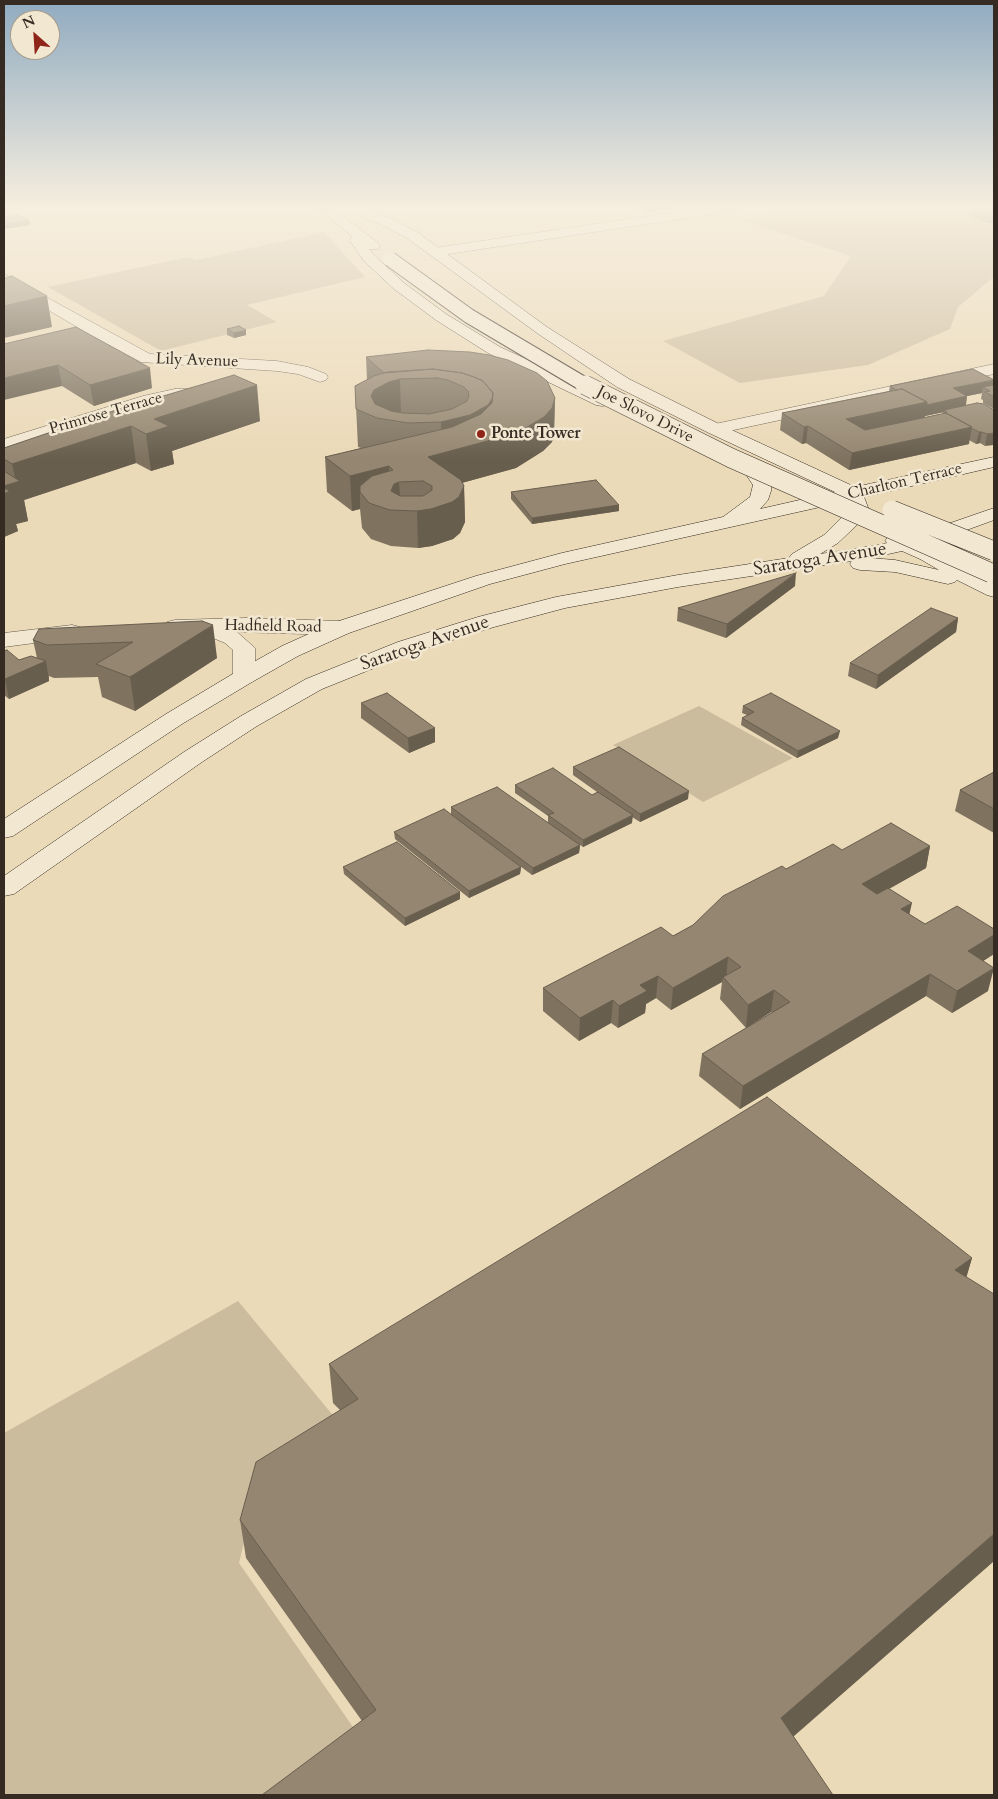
<!DOCTYPE html>
<html>
<head>
<meta charset="utf-8">
<style>
	body { margin:0 }
	#map { position:relative; width:998px; height:1799px; overflow:hidden; background:#ebdab8; font-family:Cardo,serif }
	canvas { display:block }
	.frame { position:absolute; inset:0; border:5px solid #352b22; pointer-events:none }
	.north { position:absolute; left:10px; top:10px; width:50px; height:50px; box-sizing:border-box; background:#f2e7d1; border:1px solid #a69c8b; border-radius:50%; rotate:334deg; font-size:14px; font-weight:700; line-height:20px; text-align:center; color:#352b22 }
	.north::after { content:''; display:block; margin:auto; width:18px; height:22px; background:#8f2418; clip-path:polygon(50% 0,100% 100%,50% 72%,0 100%) }
</style>
</head>
<body>
<div id="map">
<canvas width="998" height="1799"></canvas>
<div class="frame"></div>
<div class="north">N</div>
</div>
<script>
const ctx = document.querySelector('canvas').getContext('2d');
ctx.lineJoin = 'round';
function paint(path, color) {
  ctx.fillStyle = color;
  ctx.fill(path, 'evenodd');
}
function toPath(rows) {
  const path = new Path2D();
  for (const r of rows) {
    path.moveTo(r[0], r[1]);
    for (let i = 2; i < r.length; i += 2) path.lineTo(r[i], r[i + 1]);
  }
  return path;
}
function stroke(path, color, width, dash) {
  ctx.strokeStyle = color;
  ctx.lineWidth = width;
  ctx.lineCap = dash ? 'butt' : 'round';
  ctx.setLineDash(dash || []);
  ctx.stroke(path);
}
function drawText(font, color, halo, rows, align = 'center') {
  ctx.font = font + ' Cardo,serif';
  ctx.lineWidth = 5;
  ctx.setLineDash([]);
  ctx.textBaseline = 'middle';
  ctx.strokeStyle = halo;
  ctx.fillStyle = color;
  for (const [text, x, y, turn = 0] of rows) {
    ctx.save();
    ctx.translate(x, y);
    ctx.rotate((+turn || 0) * Math.PI / 180);
    ctx.textAlign = isNaN(turn) ? turn : align;
    if (halo) ctx.strokeText(text, 0, 0);
    ctx.fillText(text, 0, 0);
    ctx.restore();
  }
}
const green = toPath([
	[825,207,994,207,994,277,958,307,950,329,868,365,740,383,663,341,824,296,851,256,738,219],
	[324,232,365,277,247,305,277,322,161,351,48,287,188,257,196,260],
	[699,706,793,758,703,802,613,745],
	[238,1301,351,1437,255,1496,239,1563,369,1750,309,1795,4,1795,4,1433]
]);
const street = toPath([
	[709,207,740,207,734,211,435,256,428,252,435,248,709,207],
	[4,274,150,354,277,361,308,367,326,374,328,377,326,380,320,382,298,374,277,371,141,362,89,334,4,284,4,274],
	[994,364,994,374,715,434,709,433,706,429,709,425,715,424,994,364],
	[175,389,197,389,203,390,205,394,203,398,197,399,175,399,154,404,4,450,4,439,143,396,175,389],
	[246,618,341,621,349,623,352,628,349,633,341,635,237,632,255,648,255,677,252,682,244,684,236,682,233,677,233,650,225,643,201,633,175,634,167,632,164,627,167,622,175,620,246,618],
	[72,625,80,627,83,632,80,637,4,647,4,633,72,625]
]);
const secondary = toPath([
	[317,207,331,207,378,243,380,246,378,249,369,249,374,255,404,283,446,314,500,347,608,397,610,401,608,405,602,406,596,405,488,353,436,320,394,289,364,261,350,241,352,236,317,207],
	[369,212,390,218,417,232,547,327,629,379,721,425,855,487,994,457,994,467,864,497,869,510,862,520,838,543,820,554,879,545,887,543,885,541,888,537,895,535,907,538,994,508,994,520,923,546,994,583,994,597,987,595,957,580,955,582,948,584,895,572,860,570,853,568,850,564,852,561,678,587,565,608,494,627,414,652,322,689,257,726,202,762,14,894,4,896,4,876,184,752,241,716,306,679,398,642,478,617,556,597,678,575,789,558,792,554,824,535,849,510,847,501,565,564,490,584,349,633,298,656,252,682,182,724,13,836,4,838,4,819,166,714,236,672,282,646,333,623,476,576,562,553,723,517,750,497,753,485,747,476,749,472,756,470,763,472,771,485,771,491,768,500,760,509,835,492,709,433,617,387,537,333,407,238,380,224,364,219,362,216,364,213,369,212],
	[902,551,920,559,939,570,895,560,870,558,902,551]
]);
const secondaryBridgeFar1 = toPath([
	[390,259,469,316,587,386]
]);
const secondaryBridge = toPath([
	[585,385,731,458,991,573],
	[892,510,994,551]
]);
const wall = toPath([
	[635,207,680,207,647,212],
	[994,208,994,222,988,223,970,216,971,211],
	[227,329,246,335,234,338,227,335],
	[4,344,152,388,94,406,62,386],
	[366,357,555,398,554,432,552,442,543,451,516,468,462,483,464,486,465,522,460,533,453,539,432,546,418,548,391,546,371,539,362,528,360,509,352,511,327,492,325,457,361,448,358,447,355,386,367,380],
	[994,385,994,409,983,403,983,400,981,399,982,393,967,396,966,406,994,410,985,446,980,443,976,444,969,440,969,444,849,470,806,443,802,444,780,430,782,413,889,391,890,386],
	[944,412,943,414,924,418,925,416],
	[116,410,260,421,172,451,174,464,151,471,136,463,24,500,28,521,16,524,18,531,4,537,4,448],
	[511,492,619,505,619,511,532,524,511,499],
	[795,586,726,638,677,621,678,608],
	[958,618,956,632,876,689,848,676,850,663],
	[202,621,217,658,135,711,102,697,98,677,54,678,49,676,49,681,9,699,4,695,4,651,19,660,37,658,33,640],
	[361,703,435,728,435,742,409,753,361,718],
	[743,706,838,738,797,758,741,725,742,718,747,715,742,713],
	[573,767,688,799,640,822,632,817,632,823,583,847,550,824,580,845,579,853,532,875,458,820,521,867,520,874,469,898,395,839,394,832,451,815,451,807,548,823,548,816,515,793,515,785,592,795,597,792,573,775],
	[994,772,994,833,955,811,960,790],
	[930,846,926,868,889,889,909,914,925,924,994,929,994,954,983,961,988,991,952,1013,926,996,740,1109,699,1076,702,1054,772,1013,771,1012,746,1028,720,999,722,982,671,1010,656,998,646,1004,645,1013,618,1028,611,1023,579,1041,543,1011,543,988,673,936,693,925,786,869,842,850],
	[343,867,460,892,460,899,405,926,344,874],
	[972,1258,966,1277,994,1561,793,1737,362,1721,246,1558,240,1520,340,1410,333,1403,329,1364]
]);
const shadedWall = toPath([
	[647,207,680,207,647,212],
	[994,217,994,222,988,223,989,218],
	[29,220,30,225,5,229,4,224],
	[4,296,47,296,52,327,4,338],
	[246,330,246,335,234,338,234,333],
	[58,365,62,386,4,400,4,378],
	[150,368,152,388,94,406,90,385],
	[400,379,401,416,377,418,371,396,374,390,388,382],
	[994,380,992,391,983,387,982,393,967,396,965,408,944,410,944,412,925,416,924,419,844,436,846,419,953,388],
	[257,385,260,421,172,451,174,464,151,471,146,434,131,426,136,463,24,500,28,521,16,524,18,531,4,537,4,486,16,482,12,464],
	[555,398,554,432,552,442,543,451,516,468,432,491,428,457,442,453,441,422,492,399],
	[808,426,806,443,802,444,804,427],
	[972,427,969,444,849,470,852,453],
	[979,432,982,432,980,443,976,444],
	[994,433,994,445,985,446,987,434],
	[389,466,390,502,360,492,360,509,352,511,350,476],
	[399,482,401,510,391,491,394,484],
	[464,486,465,522,460,533,453,539,432,546,418,548,417,511],
	[619,505,619,511,532,524,532,518],
	[796,573,795,586,726,638,727,624],
	[958,618,956,632,876,689,878,675],
	[213,625,217,658,135,711,130,677],
	[46,661,49,681,9,699,5,679],
	[435,728,435,742,409,753,408,738],
	[840,731,838,738,797,758,798,751],
	[689,791,688,799,640,822,640,814],
	[633,815,632,823,583,847,583,840],
	[580,845,579,853,532,875,533,868],
	[930,846,926,868,858,906,862,884],
	[521,867,520,874,469,898,469,891],
	[460,892,460,899,405,926,405,918],
	[912,903,907,925,901,909],
	[994,935,994,954,963,974,968,951],
	[728,957,726,980,723,977,722,982,671,1010,673,988],
	[994,968,988,991,952,1013,957,991],
	[930,974,926,996,740,1109,743,1086],
	[658,976,656,998,646,1004,645,1013,618,1028,619,1006,640,985],
	[774,990,771,1012,746,1028,748,1005],
	[613,1000,611,1023,579,1041,580,1018],
	[972,1258,961,1296,955,1270],
	[994,1534,994,1561,773,1754,781,1718]
]);
const building = toPath([
	[994,208,994,217,989,218,971,211,994,208],
	[18,215,29,220,4,224,4,217,18,215],
	[12,276,47,296,4,306,4,278,12,276],
	[239,326,246,330,234,333,227,329,239,326],
	[76,327,150,368,90,385,58,365,4,378,4,344,76,327],
	[428,350,470,352,489,355,508,360,537,373,547,381,555,398,552,408,544,417,517,433,428,457,461,480,464,486,459,497,452,502,431,509,417,511,390,510,369,503,360,492,360,486,372,476,393,470,389,466,350,476,325,457,452,427,481,414,492,403,493,393,483,381,474,377,462,373,433,369,384,373,366,357,428,350],
	[423,481,432,486,432,490,423,496,400,496,391,491,394,484,399,482,423,481],
	[433,369,462,373,474,377,483,381,493,393,492,399,488,405,470,415,441,422,408,423,377,418,356,409,355,386,374,376,387,372,433,369],
	[437,378,448,380,464,387,468,391,469,396,467,401,452,409,429,414,403,413,391,411,375,404,371,396,374,390,389,382,400,379,437,378],
	[973,369,994,380,953,388,967,396,927,405,927,402,902,389,896,390,890,386,973,369],
	[234,375,257,385,154,419,169,426,146,434,131,426,12,464,4,459,4,448,116,410,234,375],
	[994,385,994,397,985,392,990,391,983,387,994,385],
	[902,389,927,402,846,419,865,430,946,413,972,427,852,453,808,426,804,427,782,413,902,389],
	[977,403,984,404,994,410,994,433,987,434,982,432,979,432,971,428,972,427,946,413,943,413,947,412,944,410,977,403],
	[4,471,20,481,4,486,4,471],
	[596,480,619,505,532,518,511,492,596,480],
	[4,488,10,491,4,494,4,488],
	[796,573,727,624,678,608,796,573],
	[931,608,958,618,878,675,850,663,931,608],
	[202,621,213,625,130,677,96,664,133,642,47,645,33,640,39,629,202,621],
	[7,650,19,660,31,656,46,661,5,679,4,678,4,651,7,650],
	[387,693,435,728,408,738,361,703,387,693],
	[771,693,840,731,798,751,742,718,754,712,743,706,771,693],
	[619,747,689,791,640,814,573,767,619,747],
	[553,768,592,795,598,792,633,815,583,840,548,815,554,813,515,785,553,768],
	[994,772,994,809,960,790,994,772],
	[497,787,580,845,533,868,451,807,497,787],
	[444,809,521,867,469,891,394,832,444,809],
	[891,823,930,846,862,884,877,894,888,888,912,903,901,909,925,924,957,906,994,929,994,935,968,951,994,968,957,991,930,974,743,1086,702,1054,790,1002,774,990,748,1005,723,977,741,967,728,957,673,988,658,976,640,985,647,991,619,1006,613,1000,580,1018,543,988,661,927,673,936,693,925,723,896,782,866,786,869,833,844,842,850,891,823],
	[397,842,460,892,405,918,343,867,397,842],
	[767,1097,972,1258,955,1270,994,1294,994,1534,781,1718,833,1795,262,1795,376,1710,240,1520,256,1462,358,1399,329,1364,767,1097]
]);
const markers = [
	[481,434,5,"#8f2418"]
];
const farStreetnames = [
	["Lily Avenue",197,361,2],
	["Primrose Terrace",106,414,-16],
	["Joe Slovo Drive",645,415,27],
	["Charlton Terrace",905,482,-13],
	["Hadfield Road",273,627,1]
];
const farPoinames = [
	["Ponte Tower",491,434]
];
const streetNames = [
	["Saratoga Avenue",820,560,-9],
	["Saratoga Avenue",425,644,-19]
];
paint(green, '#ccbc9e');
stroke(street, '#625748', 1);
stroke(secondary, '#352b22', 1);
paint(street, '#f2e7d1');
paint(secondary, '#f2e7d1');
stroke(secondaryBridgeFar1, '#352b22', 16, []);
stroke(secondaryBridge, '#352b22', 20, []);
stroke(secondaryBridgeFar1, '#f2e7d1', 14);
stroke(secondaryBridge, '#f2e7d1', 19);
paint(wall, '#7f7360');
paint(shadedWall, '#685e4e');
paint(building, '#948670');
stroke(building, '#685e4e', 1);
const sky = ctx.createLinearGradient(0, 0, 0, 459);
sky.addColorStop(0, '#90abc0');
sky.addColorStop(0.45, '#f6eedf');
sky.addColorStop(1, '#f6eedf00');
ctx.fillStyle = sky;
ctx.fillRect(0, 0, 998, 459);
for (const [x, y, r, color] of markers) {
  const dot = new Path2D();
  dot.arc(x, y, r, 0, 2 * Math.PI);
  ctx.fillStyle = color;
  ctx.fill(dot);
  stroke(dot, '#f2e7d1', 2);
}
drawText('16px', '#352b22', '#f2e7d1', farStreetnames);
drawText('bold 16px', '#352b22', '#f2e7d1', farPoinames, 'left');
drawText('19px', '#352b22', '#f2e7d1', streetNames);
</script>
</body>
</html>
